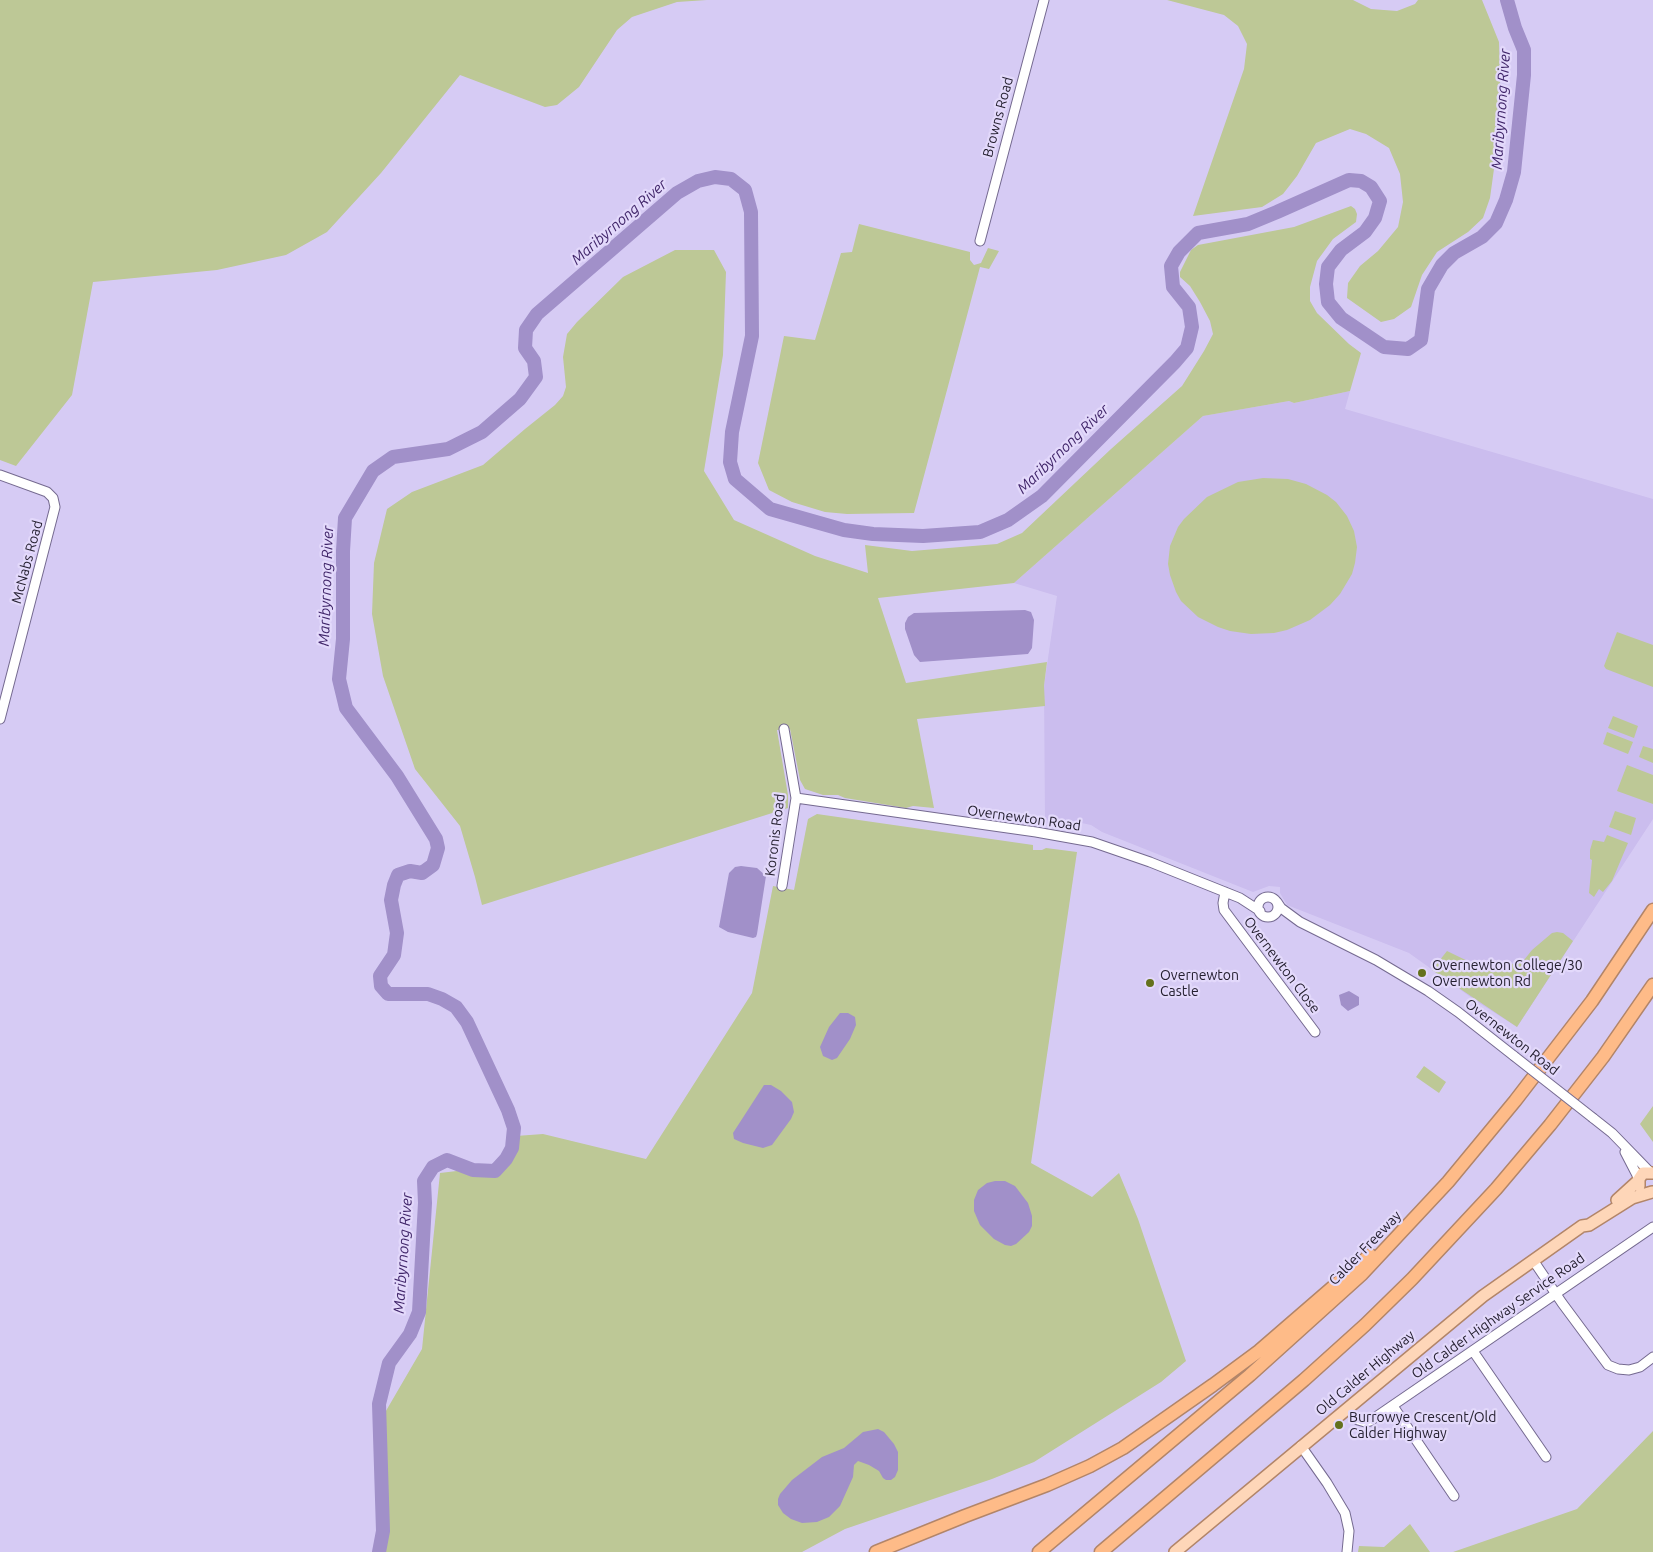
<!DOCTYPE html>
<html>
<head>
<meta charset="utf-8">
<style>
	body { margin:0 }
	canvas { display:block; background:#d6cbf4 }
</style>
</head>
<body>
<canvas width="1653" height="1552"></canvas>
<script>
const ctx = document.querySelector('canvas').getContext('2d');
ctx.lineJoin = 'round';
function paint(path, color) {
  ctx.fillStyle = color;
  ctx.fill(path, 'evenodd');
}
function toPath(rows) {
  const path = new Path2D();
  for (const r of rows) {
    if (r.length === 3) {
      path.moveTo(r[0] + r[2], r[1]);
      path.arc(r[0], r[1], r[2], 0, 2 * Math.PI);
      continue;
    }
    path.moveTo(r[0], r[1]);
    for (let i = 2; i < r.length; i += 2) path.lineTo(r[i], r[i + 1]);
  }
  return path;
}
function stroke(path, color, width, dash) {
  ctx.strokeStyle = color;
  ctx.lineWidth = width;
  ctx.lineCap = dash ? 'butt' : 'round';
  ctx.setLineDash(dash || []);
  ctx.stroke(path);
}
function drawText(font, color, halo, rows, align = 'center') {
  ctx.font = font + ' Ubuntu,sans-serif';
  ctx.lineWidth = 4.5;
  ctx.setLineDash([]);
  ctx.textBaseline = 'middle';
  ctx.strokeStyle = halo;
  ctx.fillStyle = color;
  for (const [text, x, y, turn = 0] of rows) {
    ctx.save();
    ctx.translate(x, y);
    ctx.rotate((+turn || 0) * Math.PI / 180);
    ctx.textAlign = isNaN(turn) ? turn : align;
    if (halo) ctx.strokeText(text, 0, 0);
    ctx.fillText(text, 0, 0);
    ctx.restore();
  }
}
const built = toPath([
	[1350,391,1345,409,1653,499,1653,819,1517,1027,1476,1001,1409,953,1287,905,1280,893,1280,887,1269,886,1253,892,1102,832,1091,825,1077,822,1072,827,1045,823,1044,686,1057,596,1014,583,1203,416,1289,401,1294,403]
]);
const green = toPath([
	[0,0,707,0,677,2,632,17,617,30,579,87,557,105,545,107,460,75,381,173,327,232,286,255,217,270,93,282,72,395,16,466,0,460],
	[1167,0,1353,0,1371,9,1397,11,1415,4,1418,0,1482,0,1499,42,1501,118,1490,198,1483,218,1468,232,1437,252,1422,275,1411,307,1394,319,1381,322,1347,298,1348,283,1360,266,1378,251,1398,227,1403,202,1400,174,1389,148,1366,134,1350,129,1316,143,1297,176,1283,194,1262,207,1193,216,1244,69,1247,44,1238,26,1224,15],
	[1351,206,1355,209,1357,214,1356,222,1333,239,1317,261,1310,287,1310,301,1317,313,1349,344,1361,353,1350,391,1294,403,1289,401,1203,416,1014,583,878,598,906,683,1047,662,1044,686,1045,706,917,719,934,808,913,806,906,808,845,798,838,795,823,795,805,789,800,780,790,729,777,730,788,795,788,808,482,905,475,877,460,826,415,769,383,676,372,614,374,563,387,509,412,492,483,465,525,429,555,405,563,396,566,387,563,357,567,334,577,322,623,277,675,250,714,250,726,272,723,355,704,471,734,520,815,556,868,573,865,545,912,551,997,544,1022,533,1111,449,1182,386,1204,351,1213,334,1210,321,1200,302,1190,286,1180,277,1180,272,1191,250,1198,245,1294,227],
	[859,224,970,252,970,260,974,265,981,263,988,248,999,251,989,269,980,267,914,513,847,514,825,512,792,502,769,490,758,463,784,336,815,340,841,253,852,252],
	[1263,478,1288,479,1306,484,1327,495,1336,502,1347,516,1354,531,1357,547,1355,563,1352,574,1340,594,1330,605,1310,620,1287,630,1274,633,1251,634,1230,631,1218,627,1198,617,1181,601,1176,592,1170,575,1168,564,1170,546,1178,527,1184,519,1207,497,1238,482],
	[1617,632,1653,645,1653,687,1606,669,1604,666],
	[1613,716,1638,726,1634,738,1608,728],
	[1607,732,1633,742,1628,754,1603,744],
	[1643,746,1653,749,1653,763,1639,757],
	[1627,765,1653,775,1653,804,1617,791],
	[1615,811,1636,818,1631,835,1609,827],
	[817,814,1033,845,1033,850,1042,850,1046,848,1077,852,1031,1163,1092,1197,1119,1173,1138,1219,1186,1361,1161,1382,1034,1462,992,1479,845,1529,802,1552,381,1552,383,1416,422,1349,440,1173,507,1165,519,1145,516,1136,543,1134,646,1159,752,993,773,886,794,890,808,819],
	[1607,835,1628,843,1612,881,1603,892,1599,889,1594,897,1589,893,1592,860,1590,859,1590,850,1593,840,1604,842],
	[1557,932,1563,933,1573,941,1517,1027,1432,970,1447,951,1480,967,1498,969,1524,960,1532,950,1552,933],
	[1424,1066,1446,1082,1439,1093,1416,1077],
	[1653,1106,1653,1142,1640,1124],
	[1653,1431,1653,1552,1453,1552,1577,1509],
	[1410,1524,1430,1552,1358,1552,1359,1546,1384,1547]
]);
const water = toPath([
	[1025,610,1031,612,1034,620,1032,648,1028,654,920,662,914,655,905,629,905,623,908,617,914,613],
	[741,866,757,868,766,876,757,934,756,937,753,938,728,932,719,927,729,873,735,867],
	[1349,991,1359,997,1359,1005,1348,1011,1341,1005,1339,995],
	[840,1013,848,1013,855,1017,856,1025,850,1039,837,1058,832,1060,823,1056,820,1047,829,1027],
	[764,1085,771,1085,781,1091,792,1102,794,1112,791,1119,772,1145,763,1148,743,1143,734,1139,733,1133],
	[995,1181,1005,1181,1015,1186,1028,1203,1032,1216,1032,1226,1029,1232,1016,1244,1011,1246,1005,1245,994,1239,980,1225,974,1211,974,1200,978,1190,987,1183],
	[878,1429,884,1432,894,1444,898,1452,898,1470,895,1477,891,1480,886,1480,883,1478,879,1471,869,1465,858,1461,854,1465,853,1477,840,1506,829,1517,817,1522,802,1523,791,1519,783,1513,778,1505,778,1499,780,1494,792,1480,822,1457,844,1448,863,1432]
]);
const river = toPath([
	[379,1552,383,1531,379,1404,389,1363,410,1334,419,1312,425,1203,424,1181,433,1167,447,1160,473,1170,495,1171,506,1159,512,1148,514,1128,508,1110,467,1022,456,1007,442,999,428,994,388,994,381,986,380,976,394,955,397,933,391,900,394,885,398,875,410,871,422,873,433,865,438,848,436,839,397,776,346,708,339,679,343,639,343,551,345,518,373,471,393,457,448,449,482,432,520,399,536,377,534,361,525,348,526,330,537,314,677,193,698,181,715,177,731,179,745,190,751,212,752,336,732,432,730,462,735,479,770,509,844,530,873,534,923,536,980,532,1008,520,1042,496,1175,362,1187,348,1192,327,1189,307,1173,287,1171,266,1179,252,1198,233,1248,224,1277,212,1349,180,1361,181,1371,187,1380,201,1375,218,1365,232,1341,250,1328,267,1326,284,1328,302,1341,318,1384,347,1408,349,1421,340,1428,289,1442,265,1454,253,1482,237,1496,223,1506,200,1514,172,1524,75,1524,50,1515,28,1507,0]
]);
const minor = toPath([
	[980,241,1044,0],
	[0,475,47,492,53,498,55,507,0,719],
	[796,798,1036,832,1092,842,1150,862,1240,898,1260,911],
	[782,886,796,798,784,729],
	[1225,892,1223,903,1224,910,1315,1032],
	[1268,907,10],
	[1277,902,1281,908,1300,922,1376,960,1428,991,1458,1012,1514,1056],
	[1593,1118,1612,1133,1650,1172],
	[1625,1152,1639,1179],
	[1533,1260,1562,1303,1608,1365,1618,1369,1629,1370,1640,1367,1653,1357],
	[1473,1351,1546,1457],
	[1393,1406,1454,1496],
	[1358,1420,1365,1422,1370,1421,1653,1227],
	[1301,1446,1327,1483,1345,1513,1349,1531,1347,1552]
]);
const major = toPath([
	[1639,1186,1639,1179,1643,1173,1653,1173],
	[1617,1200,1639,1180],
	[1175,1552,1483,1296,1582,1226,1589,1225,1632,1198,1652,1192]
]);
const highway = toPath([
	[876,1552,965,1516,1047,1485,1090,1466,1123,1448,1213,1385,1259,1351,1370,1255],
	[1039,1552,1250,1375,1362,1274,1448,1182,1515,1101,1592,1001,1653,910],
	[1101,1552,1304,1380,1365,1325,1412,1279,1496,1189,1550,1125,1603,1057,1653,985]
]);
const minorBridge = toPath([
	[1514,1056,1593,1118]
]);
const markers = [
	[1422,973,5,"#64711c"],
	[1150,983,5,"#64711c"],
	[1339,1425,5,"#64711c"]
];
const streetNames = [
	["Browns Road",998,117,-75],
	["McNabs Road",27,562,-75],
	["Overnewton Road",1024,818,8],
	["Koronis Road",775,835,-83],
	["Overnewton Close",1282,965,53],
	["Overnewton Road",1512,1037,38],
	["Calder Freeway",1365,1248,-46],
	["Old Calder Highway Service Road",1498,1316,-35],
	["Old Calder Highway",1365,1373,-40]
];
const poiNames = [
	["Overnewton College/30",1432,965],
	["Overnewton Rd",1432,981],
	["Overnewton",1160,975],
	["Castle",1160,991],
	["Burrowye Crescent/Old",1349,1417],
	["Calder Highway",1349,1433]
];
const waterNames = [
	["Maribyrnong River",1501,109,-86],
	["Maribyrnong River",619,222,-41],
	["Maribyrnong River",1063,449,-44],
	["Maribyrnong River",326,586,-88],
	["Maribyrnong River",403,1253,-86]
];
paint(built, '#cbbdee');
paint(green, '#bdc896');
paint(water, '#a190c9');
stroke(river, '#a190c9', 14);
stroke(minor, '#756a90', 11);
stroke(major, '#b28569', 14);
stroke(highway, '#b28569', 15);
stroke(minor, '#fff', 9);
stroke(major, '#fed6b8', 11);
stroke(highway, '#febb88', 12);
stroke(minorBridge, '#756a90', 11, []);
stroke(minorBridge, '#fff', 9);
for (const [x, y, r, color] of markers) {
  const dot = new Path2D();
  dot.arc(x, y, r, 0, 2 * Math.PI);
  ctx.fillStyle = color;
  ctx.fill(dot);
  stroke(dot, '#e3d9fb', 2);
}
drawText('14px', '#252030', '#e3d9fb', streetNames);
drawText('14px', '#252030', '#e3d9fb', poiNames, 'left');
drawText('italic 15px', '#41266a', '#e3d9fb', waterNames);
</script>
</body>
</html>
